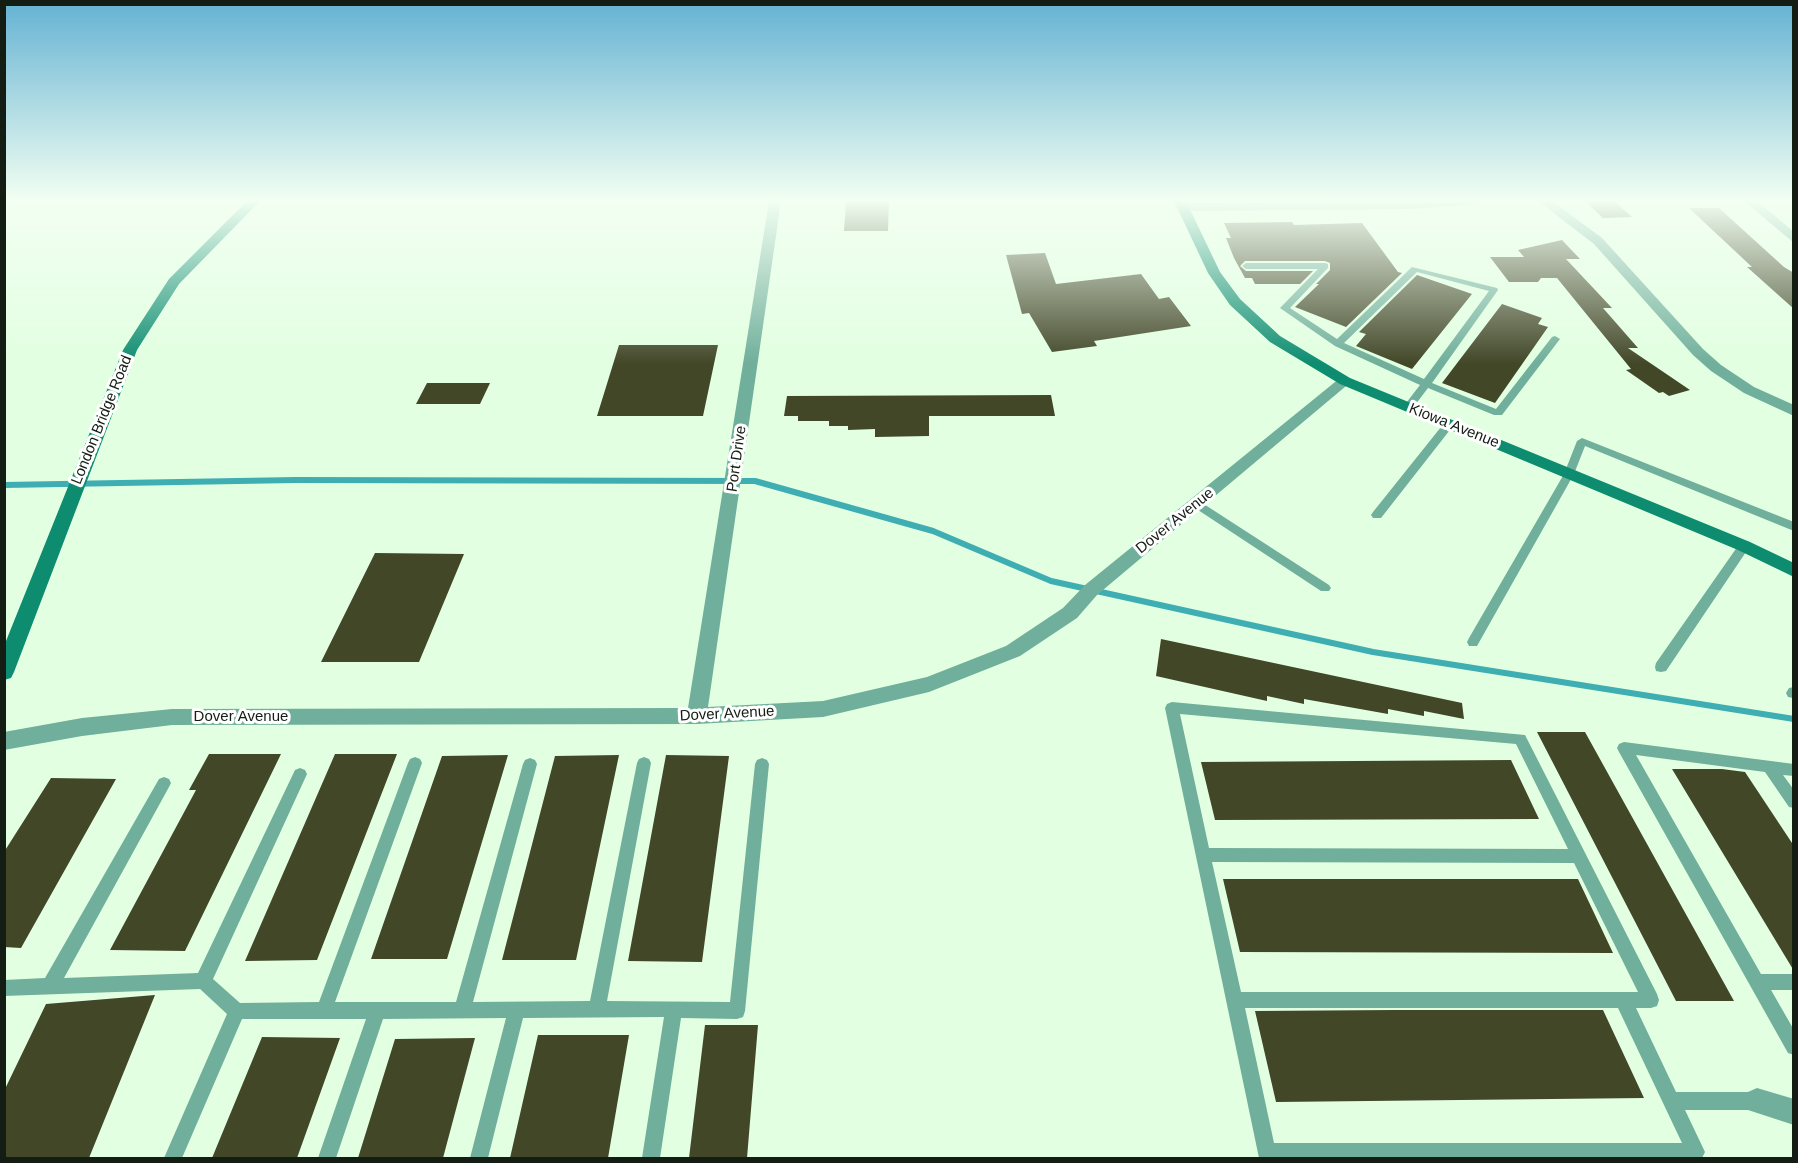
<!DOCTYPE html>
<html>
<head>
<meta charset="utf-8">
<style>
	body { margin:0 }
	#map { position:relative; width:1798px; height:1163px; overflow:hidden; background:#e2ffe1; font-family:Arial,sans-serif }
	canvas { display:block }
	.frame { position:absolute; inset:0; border:6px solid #131d13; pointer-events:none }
</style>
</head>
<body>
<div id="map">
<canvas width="1798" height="1163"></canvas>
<div class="frame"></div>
</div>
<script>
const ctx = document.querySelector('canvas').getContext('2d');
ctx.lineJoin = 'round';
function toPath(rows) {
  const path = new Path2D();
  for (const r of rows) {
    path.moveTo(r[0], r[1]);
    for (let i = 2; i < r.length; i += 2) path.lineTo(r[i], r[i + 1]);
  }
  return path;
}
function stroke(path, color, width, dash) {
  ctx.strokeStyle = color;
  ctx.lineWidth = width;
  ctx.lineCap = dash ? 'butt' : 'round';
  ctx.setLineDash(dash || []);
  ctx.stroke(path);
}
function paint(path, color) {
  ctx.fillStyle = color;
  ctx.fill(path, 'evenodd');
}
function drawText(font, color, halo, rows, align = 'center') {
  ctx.font = font + ' Arial,sans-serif';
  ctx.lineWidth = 6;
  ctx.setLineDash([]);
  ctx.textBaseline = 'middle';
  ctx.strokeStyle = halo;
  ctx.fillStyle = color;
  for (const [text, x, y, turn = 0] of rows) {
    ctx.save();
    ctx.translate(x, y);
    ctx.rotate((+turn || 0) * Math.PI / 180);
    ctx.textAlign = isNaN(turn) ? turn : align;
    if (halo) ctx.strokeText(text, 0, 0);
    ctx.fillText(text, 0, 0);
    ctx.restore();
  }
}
const stream = toPath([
	[4,485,296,480,755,481,933,531,1051,581,1373,652,1794,719]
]);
const building = toPath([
	[846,201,889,201,888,231,844,231],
	[1585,201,1614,201,1632,217,1603,218],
	[1689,208,1719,208,1784,267,1794,273,1794,309,1747,267,1752,267],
	[1292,222,1294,225,1362,223,1398,272,1402,273,1346,327,1295,307,1319,284,1316,284,1330,270,1330,263,1325,261,1245,261,1240,266,1246,271,1313,271,1300,284,1255,284,1252,278,1245,278,1234,258,1226,238,1231,238,1224,223],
	[1562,240,1580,259,1566,259,1612,308,1603,308,1638,348,1628,348,1690,390,1669,396,1663,392,1659,393,1626,370,1631,369,1557,278,1541,278,1538,282,1509,282,1490,257,1524,257,1518,250],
	[1045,253,1056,284,1141,274,1159,299,1169,297,1191,326,1094,341,1097,346,1052,352,1029,313,1022,314,1006,255],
	[1417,275,1472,294,1412,369,1356,346,1366,334,1359,332],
	[1502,304,1542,318,1538,324,1548,327,1495,403,1442,383],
	[619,345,718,345,703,416,597,416],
	[427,383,490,383,480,404,416,404],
	[1051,395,1055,416,929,416,929,436,875,437,875,429,848,430,848,426,829,426,829,421,798,421,798,416,784,416,787,396],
	[375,553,464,554,419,662,321,662],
	[1161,639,1462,703,1464,719,1424,711,1424,716,1388,709,1388,714,1304,699,1304,704,1267,696,1267,701,1156,676],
	[1537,732,1585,732,1734,1001,1676,1001],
	[209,754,281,754,185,951,110,950,196,790,189,790],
	[335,754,397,754,317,960,245,961],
	[508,755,447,959,371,959,442,756],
	[619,755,576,960,502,960,555,756],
	[666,755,729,756,702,962,628,961],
	[1511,760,1539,819,1215,820,1201,762],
	[1672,769,1722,769,1745,772,1794,846,1794,971],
	[51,778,116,779,21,948,4,947,4,852],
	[1223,879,1578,879,1613,953,1240,952],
	[155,995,89,1158,4,1158,4,1091,46,1004],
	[1394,1010,1603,1010,1644,1098,1276,1102,1255,1011],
	[705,1025,758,1025,747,1158,689,1158],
	[538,1035,629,1035,608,1158,510,1158],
	[262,1037,340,1038,297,1158,212,1158],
	[475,1038,443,1158,358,1158,395,1039]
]);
const lane = toPath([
	[1325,263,1328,264,1328,268,1290,308,1337,339,1412,267,1497,288,1498,290,1432,383,1496,409,1552,337,1555,336,1560,339,1502,415,1494,415,1428,388,1412,409,1404,409,1403,407,1420,385,1335,346,1280,308,1318,269,1246,269,1242,266,1246,263,1325,263],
	[1417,272,1489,291,1424,379,1344,343,1417,272],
	[1449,421,1454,424,1453,426,1381,518,1373,518,1371,515,1373,512,1445,422,1449,421],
	[1582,438,1794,522,1794,531,1585,446,1574,474,1477,646,1469,646,1467,642,1469,638,1564,474,1577,441,1582,438],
	[1196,499,1329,585,1331,588,1329,591,1321,591,1192,506,1190,503,1196,499],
	[1744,542,1748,543,1750,546,1748,549,1666,671,1661,672,1656,671,1655,667,1656,663,1740,543,1744,542],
	[1794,687,1794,698,1793,698,1788,697,1786,693,1789,688,1794,687],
	[1172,702,1525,735,1657,994,1659,1000,1657,1006,1651,1008,1636,1008,1676,1092,1757,1092,1763,1095,1766,1101,1763,1107,1757,1110,1685,1110,1705,1152,1702,1158,1259,1158,1165,708,1167,704,1172,702],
	[1180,714,1516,744,1568,849,1209,848,1180,714],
	[1212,862,1574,863,1638,992,1241,992,1212,862],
	[1245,1008,1618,1008,1682,1143,1274,1143,1245,1008],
	[1624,742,1794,764,1794,776,1783,775,1794,790,1794,808,1789,807,1765,772,1636,755,1761,974,1794,974,1794,990,1771,990,1794,1030,1794,1055,1788,1053,1619,752,1617,748,1619,744,1624,742],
	[415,757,420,759,422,763,335,1002,456,1002,523,764,525,760,530,758,535,760,537,764,473,1002,590,1001,637,763,639,759,644,757,649,759,651,763,607,1001,730,1002,755,764,757,760,762,758,767,760,769,764,745,1011,743,1017,737,1019,681,1018,660,1158,642,1158,664,1017,523,1018,488,1158,470,1158,506,1018,383,1019,336,1158,318,1158,366,1019,242,1019,182,1158,164,1158,227,1014,200,989,4,996,4,980,45,978,159,779,164,777,169,779,171,783,169,787,64,978,198,973,295,770,300,768,305,770,307,774,213,979,240,1003,319,1002,408,763,410,759,415,757]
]);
const street = toPath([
	[769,201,781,201,708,707,823,701,927,677,1006,646,1063,608,1085,585,1340,378,1350,378,1352,381,1097,595,1077,618,1020,656,929,692,823,717,697,724,172,725,82,736,4,750,4,732,82,718,172,709,688,708,769,201],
	[1475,201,1469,205,1411,209,1182,211,1176,207,1182,203,1475,201],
	[1538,201,1552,201,1602,238,1703,349,1721,365,1754,387,1794,405,1794,416,1744,393,1711,371,1693,355,1594,244,1538,201],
	[1744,201,1757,201,1794,232,1794,243,1744,201],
	[1757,1088,1794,1099,1794,1125,1748,1110,1744,1101,1748,1092,1757,1088]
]);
const secondary = toPath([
	[247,201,260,201,179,284,137,350,14,672,11,678,4,680,4,646,123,350,169,279,247,201],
	[1174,201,1186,201,1220,272,1240,299,1280,336,1350,378,1750,542,1794,563,1794,577,1738,550,1340,384,1270,342,1230,305,1208,273,1174,201]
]);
const streetNames = [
	["London Bridge Road",102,420,-68],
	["Kiowa Avenue",1454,426,22],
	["Port Drive",737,459,-82],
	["Dover Avenue",1175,521,-39],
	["Dover Avenue",727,714,-3],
	["Dover Avenue",241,717]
];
stroke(stream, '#3eaeb3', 6);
paint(building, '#424728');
paint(lane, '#70af9b');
paint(street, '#70af9b');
paint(secondary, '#0d8c70');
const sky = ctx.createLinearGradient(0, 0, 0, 364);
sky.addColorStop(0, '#64b2d3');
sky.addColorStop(0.55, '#f2fff2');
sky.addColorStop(1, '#f2fff200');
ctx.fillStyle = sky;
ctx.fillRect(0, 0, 1798, 364);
drawText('15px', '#131d13', '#fff', streetNames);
</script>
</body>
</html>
